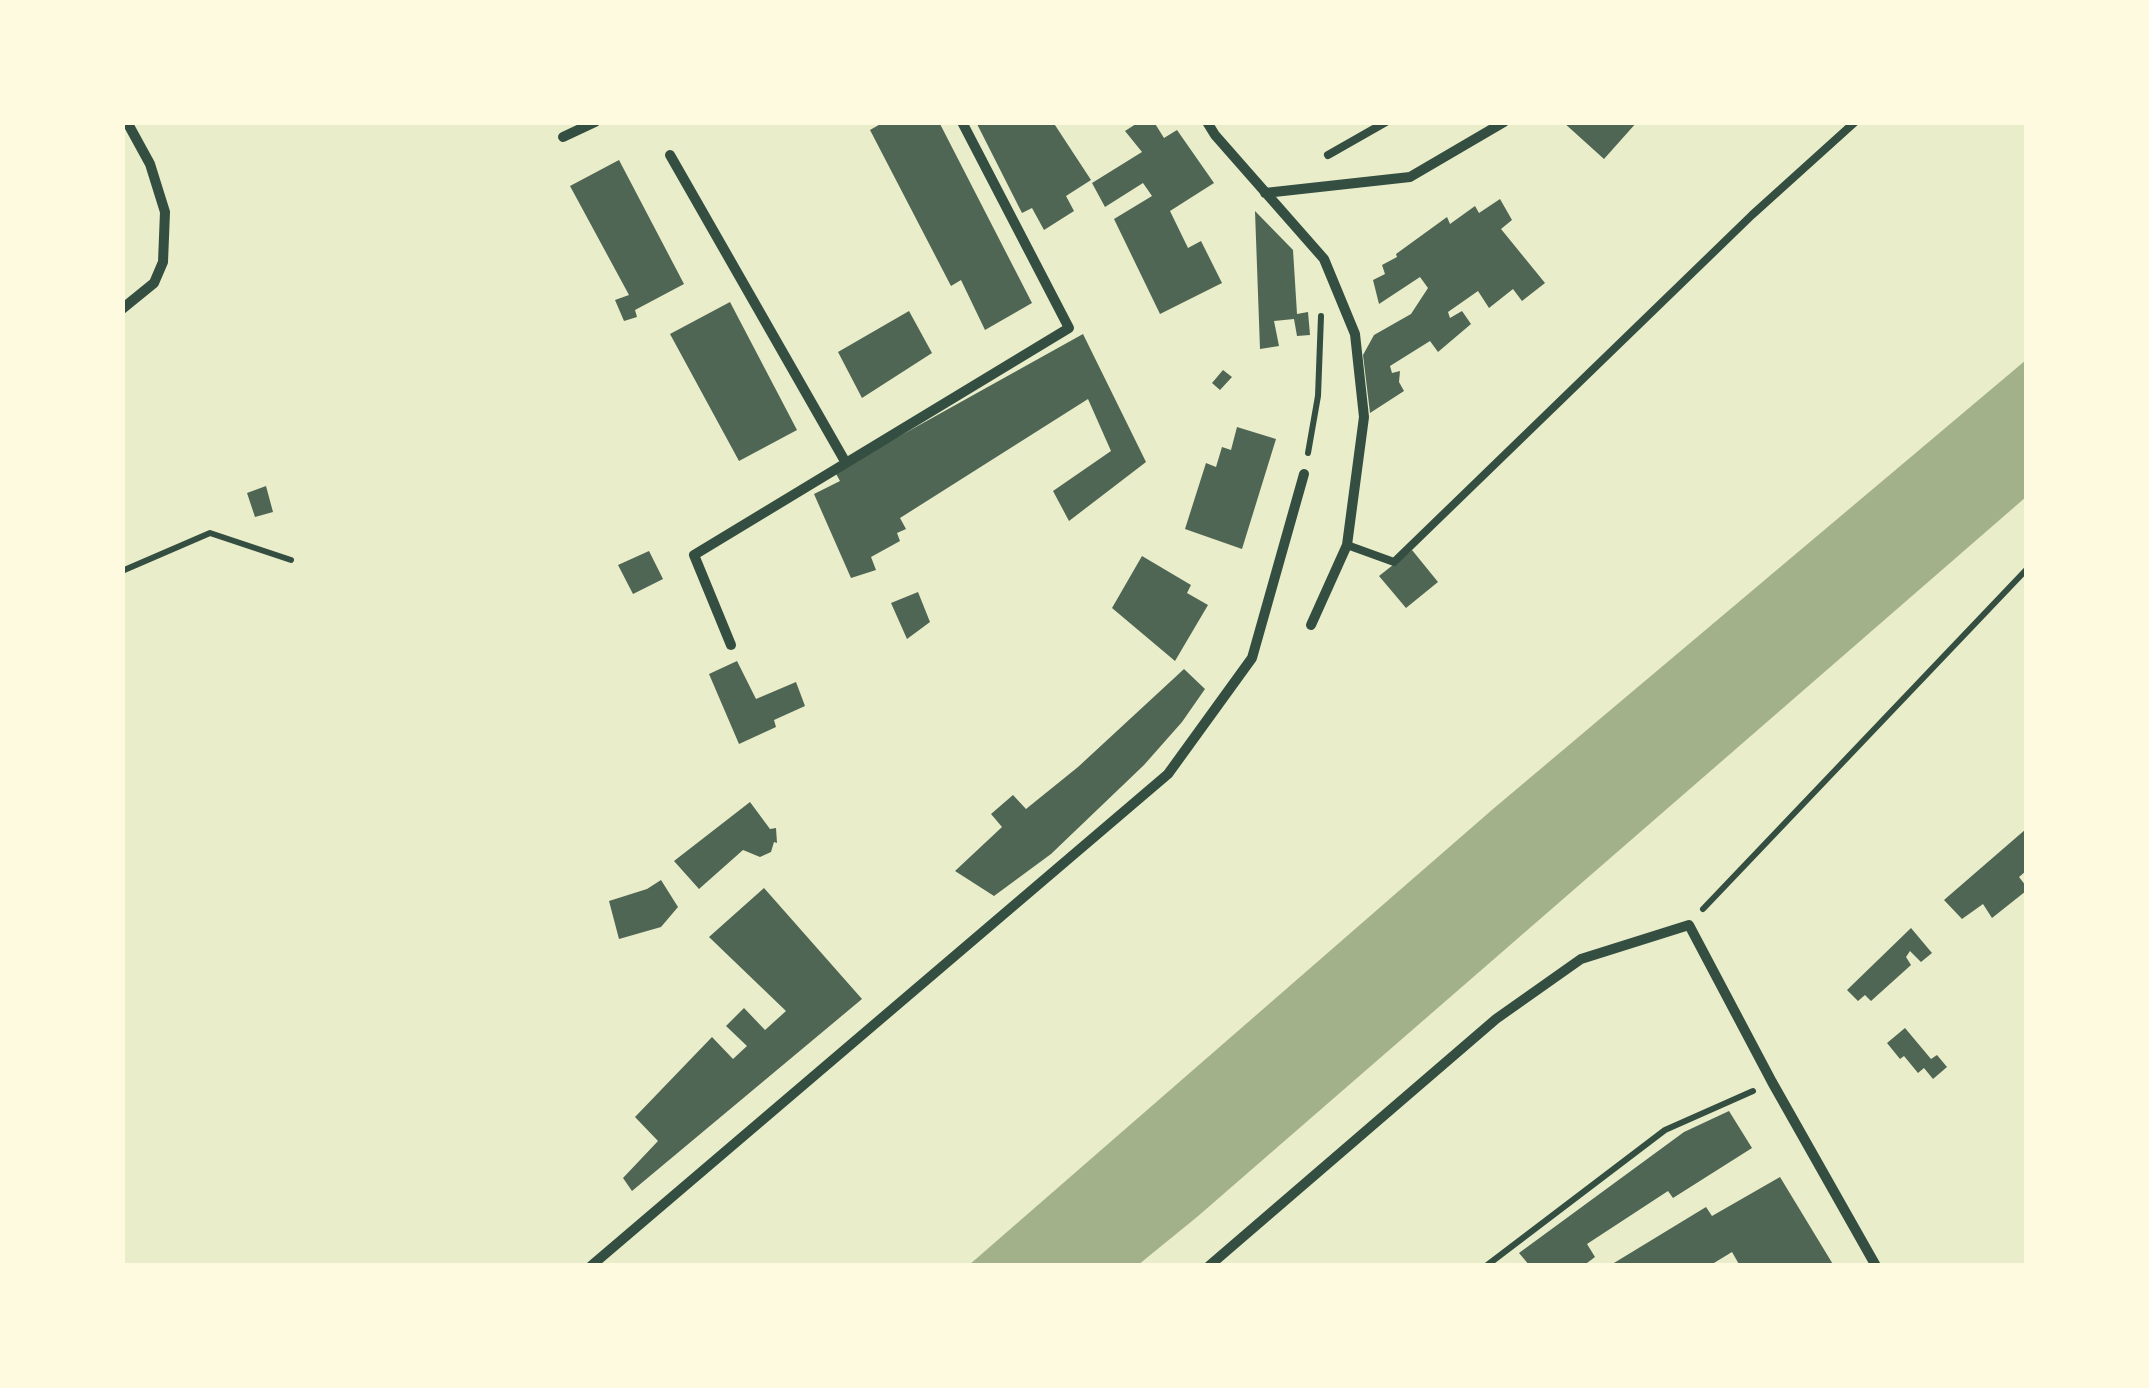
<!DOCTYPE html>
<html>
<head>
<meta charset="utf-8">
<style>
	body { margin:0 }
	#map { position:relative; width:2149px; height:1388px; overflow:hidden; background:#e9edc9; font-family:Poppins,sans-serif }
	canvas { display:block }
	.frame { position:absolute; inset:0; border:125px solid #fefae0; pointer-events:none }
</style>
</head>
<body>
<div id="map">
<canvas width="2149" height="1388"></canvas>
<div class="frame"></div>
</div>
<script>
const ctx = document.querySelector('canvas').getContext('2d');
ctx.lineJoin = 'round';
function paint(path, color) {
  ctx.fillStyle = color;
  ctx.fill(path, 'evenodd');
}
function toPath(rows) {
  const path = new Path2D();
  for (const r of rows) {
    path.moveTo(r[0], r[1]);
    for (let i = 2; i < r.length; i += 2) path.lineTo(r[i], r[i + 1]);
  }
  return path;
}
function stroke(path, color, width, dash) {
  ctx.strokeStyle = color;
  ctx.lineWidth = width;
  ctx.lineCap = dash ? 'butt' : 'round';
  ctx.setLineDash(dash || []);
  ctx.stroke(path);
}
const water = toPath([
	[2026,360,2026,497,1197,1217,1138,1265,969,1265,1493,809]
]);
const building = toPath([
	[884,122,939,122,1032,303,985,330,961,280,951,286,870,130],
	[976,122,1053,122,1091,180,1066,196,1074,211,1044,230,1032,208,1022,213],
	[1139,122,1154,122,1164,138,1177,130,1214,183,1170,211,1188,248,1201,241,1222,283,1160,314,1114,219,1152,196,1143,183,1105,207,1092,183,1142,152,1125,131],
	[1563,122,1637,122,1604,159],
	[619,160,684,284,635,310,637,317,624,321,615,300,629,295,570,186],
	[1500,199,1512,220,1501,229,1545,283,1522,301,1513,289,1489,308,1478,291,1448,312,1450,318,1462,311,1471,324,1438,352,1430,341,1390,366,1392,373,1400,371,1399,382,1404,391,1370,413,1363,355,1374,335,1411,314,1428,288,1420,277,1379,304,1373,280,1385,274,1382,265,1397,257,1396,254,1447,217,1450,224,1475,206,1479,213],
	[1255,211,1293,250,1297,314,1308,312,1310,335,1297,336,1294,319,1274,321,1279,346,1260,349],
	[730,302,797,430,739,461,670,334],
	[909,311,932,353,862,398,838,352],
	[1083,334,1146,462,1069,521,1053,491,1111,451,1088,399,900,518,906,529,897,533,900,541,871,557,876,570,851,578,814,494,840,481,835,472],
	[1223,370,1232,377,1220,390,1212,383],
	[1237,427,1276,439,1242,549,1185,529,1206,463,1216,467,1222,447,1231,450],
	[266,486,273,512,255,517,247,493],
	[1412,550,1438,582,1406,608,1379,576],
	[649,551,663,579,633,594,618,565],
	[1142,556,1191,585,1187,593,1208,605,1175,661,1112,608],
	[918,592,930,622,907,639,891,603],
	[737,661,756,699,796,682,805,706,774,720,776,727,739,744,709,674],
	[1184,669,1205,689,1182,722,1144,765,1051,854,994,896,955,871,1002,827,991,814,1013,795,1026,809,1078,767],
	[750,802,770,829,776,828,777,843,774,842,771,852,760,857,743,850,699,889,674,861],
	[2026,829,2026,871,2019,877,2026,886,2026,891,1992,918,1983,904,1962,919,1944,900],
	[661,880,678,907,661,927,619,939,609,901,647,889],
	[764,888,862,999,632,1191,623,1178,658,1141,635,1117,712,1037,733,1059,747,1046,726,1026,744,1008,765,1030,786,1011,709,937],
	[1911,928,1932,953,1921,962,1910,951,1906,957,1911,965,1871,1001,1865,995,1858,1001,1847,990],
	[1905,1028,1931,1059,1937,1055,1947,1067,1933,1079,1924,1068,1918,1073,1904,1056,1900,1059,1887,1043],
	[1729,1111,1752,1148,1673,1198,1668,1191,1587,1244,1595,1257,1583,1266,1530,1266,1519,1253,1684,1132],
	[1780,1177,1834,1266,1740,1266,1732,1252,1709,1266,1609,1266,1706,1207,1712,1216]
]);
const path = toPath([
	[1308,453,1318,396,1321,316],
	[122,571,210,533,291,560],
	[1703,909,2026,570],
	[1486,1266,1665,1130,1753,1091]
]);
const service = toPath([
	[1328,155,1386,122],
	[1347,545,1394,562,1752,215,1855,122]
]);
const minor = toPath([
	[1207,122,1215,135,1324,259,1355,334,1364,417,1347,545,1311,625],
	[563,137,595,122],
	[670,155,846,463],
	[1265,193,1410,177,1504,122],
	[122,309,154,283,163,262,165,212,150,164,127,122],
	[731,645,694,555,1069,328,962,122],
	[591,1266,1168,774,1252,658,1304,474],
	[1209,1266,1496,1019,1581,959,1689,925,1772,1082,1876,1266]
]);
paint(water, '#a3b18a');
paint(building, '#4f6655');
stroke(path, '#344e41', 6);
stroke(service, '#344e41', 8);
stroke(minor, '#344e41', 10);
</script>
</body>
</html>
